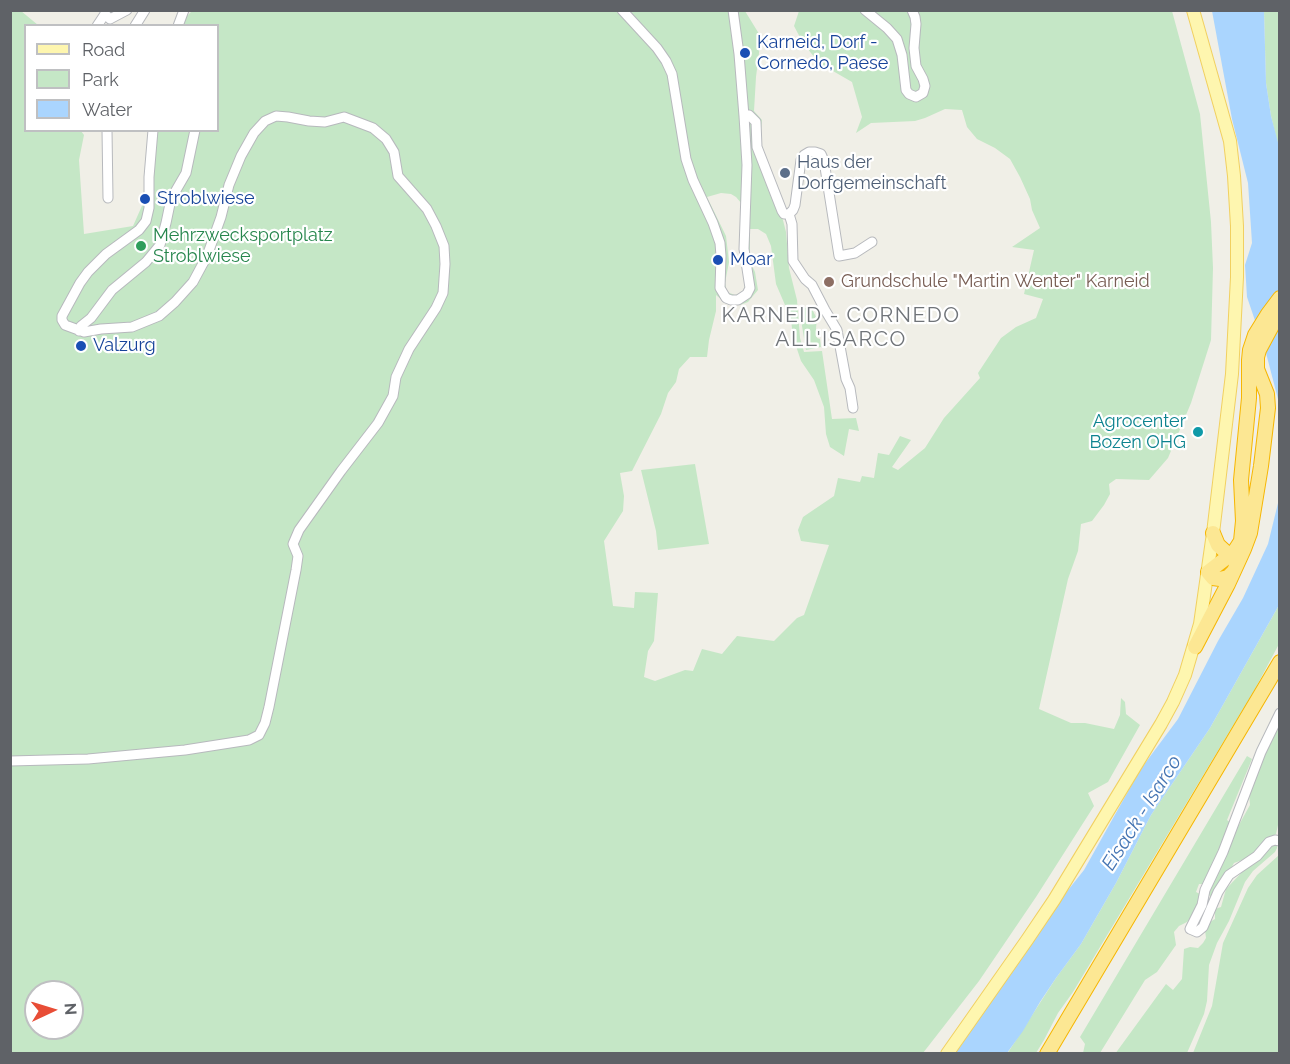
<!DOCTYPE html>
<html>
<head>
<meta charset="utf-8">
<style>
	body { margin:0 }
	#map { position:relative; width:1290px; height:1064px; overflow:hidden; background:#f0efe7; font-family:Raleway,sans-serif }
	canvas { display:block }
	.frame { position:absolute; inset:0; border:12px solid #5f6267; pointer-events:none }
	.legend { position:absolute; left:24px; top:24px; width:195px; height:108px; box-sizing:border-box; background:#fff; border:2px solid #bfc0c2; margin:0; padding:8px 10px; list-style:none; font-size:18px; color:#5f6267 }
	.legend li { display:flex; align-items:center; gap:12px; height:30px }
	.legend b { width:30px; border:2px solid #bfc0c2 }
	.north { position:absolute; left:24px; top:980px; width:60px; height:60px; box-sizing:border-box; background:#fff; border:2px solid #bfc0c2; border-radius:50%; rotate:86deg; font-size:16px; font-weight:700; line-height:24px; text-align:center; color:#5f6267 }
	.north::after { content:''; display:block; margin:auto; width:21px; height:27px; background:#e84d36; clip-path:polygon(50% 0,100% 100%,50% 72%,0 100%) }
</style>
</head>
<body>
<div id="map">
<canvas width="1290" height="1064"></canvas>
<div class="frame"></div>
<ul class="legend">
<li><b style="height:8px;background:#fef6af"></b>Road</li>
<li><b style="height:16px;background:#c5e7c6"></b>Park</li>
<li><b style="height:16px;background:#aad5fe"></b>Water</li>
</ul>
<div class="north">N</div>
</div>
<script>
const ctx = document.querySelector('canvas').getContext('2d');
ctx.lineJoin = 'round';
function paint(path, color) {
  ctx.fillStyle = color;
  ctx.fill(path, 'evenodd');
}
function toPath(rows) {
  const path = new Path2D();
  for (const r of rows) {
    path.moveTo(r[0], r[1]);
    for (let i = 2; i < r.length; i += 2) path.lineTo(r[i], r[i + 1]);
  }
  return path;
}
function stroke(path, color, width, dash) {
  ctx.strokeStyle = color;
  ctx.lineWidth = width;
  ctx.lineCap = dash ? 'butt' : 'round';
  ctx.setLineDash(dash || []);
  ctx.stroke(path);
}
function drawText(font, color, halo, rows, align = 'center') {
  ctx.font = font + ' Raleway,sans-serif';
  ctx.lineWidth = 4.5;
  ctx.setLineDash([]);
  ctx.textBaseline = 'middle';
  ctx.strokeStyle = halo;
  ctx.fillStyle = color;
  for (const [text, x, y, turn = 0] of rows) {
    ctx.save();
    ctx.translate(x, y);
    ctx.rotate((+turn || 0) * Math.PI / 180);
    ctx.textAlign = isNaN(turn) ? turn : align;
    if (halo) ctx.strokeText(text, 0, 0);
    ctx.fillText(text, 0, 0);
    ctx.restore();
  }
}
const green = toPath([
	[10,11,21,11,38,25,26,26,26,130,81,131,84,135,79,160,84,234,133,226,149,190,153,131,218,130,218,26,180,25,184,19,192,11,745,11,761,37,756,77,754,111,762,120,760,136,762,146,769,165,786,232,789,268,797,300,800,338,804,352,822,351,832,419,856,418,859,431,849,429,844,456,830,447,826,434,824,407,814,380,801,361,793,337,791,319,776,284,771,246,766,234,758,229,750,229,750,261,755,272,758,290,748,302,740,305,727,304,716,295,716,311,709,340,707,357,690,357,679,369,676,382,668,393,661,414,632,471,620,473,624,496,623,511,604,541,613,606,634,608,635,592,658,593,654,641,648,651,644,677,655,681,685,670,693,671,702,649,722,654,737,636,774,641,797,618,804,615,829,545,801,541,798,530,803,517,834,496,838,478,860,482,862,476,874,478,878,453,889,455,900,436,911,440,892,467,898,470,925,448,944,418,980,378,978,373,1001,338,1016,327,1036,318,1043,299,1024,294,1034,250,1012,247,1040,228,1032,210,1030,199,1020,177,1010,159,995,148,977,139,967,127,962,110,945,109,925,118,915,121,871,123,856,133,862,117,852,82,819,63,803,43,794,26,799,11,1172,11,1200,114,1211,222,1213,268,1211,340,1191,403,1168,458,1149,480,1116,479,1109,484,1110,494,1104,505,1092,521,1081,524,1078,551,1068,579,1039,709,1071,723,1085,723,1114,729,1120,715,1121,698,1125,702,1126,714,1140,725,1108,782,1088,793,1094,806,1036,897,979,981,923,1053,11,1053],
	[721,193,731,194,736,197,742,204,740,248,745,289,739,294,735,295,727,292,726,288,725,283,729,262,726,236,707,197],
	[36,992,72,992,72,1028,36,1028],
	[1264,11,1279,11,1279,150,1271,116,1266,83],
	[810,305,817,319,816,328,817,338,820,339,821,347,806,350,799,308,803,306,805,308],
	[695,464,709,544,658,550,656,531,641,470],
	[1279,605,1279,644,1255,689,1073,992,1058,1013,1044,1040,1036,1053,1007,1054,1056,978,1081,944,1116,883,1151,815,1210,728],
	[1279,723,1280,814,1278,825,1276,834,1270,838,1262,846,1248,858,1234,863,1229,872,1211,897,1209,895,1211,888,1225,858,1235,832,1250,805,1249,793,1265,752],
	[1247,756,1252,759,1227,820,1231,823,1205,884,1199,884,1196,892,1202,895,1194,913,1187,922,1179,926,1174,932,1176,945,1157,972,1145,980,1100,1053,1083,1053,1085,1044,1080,1037],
	[1277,844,1277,848,1275,852,1253,871,1245,882,1229,921,1217,943,1209,965,1207,1001,1204,1014,1187,1053,1115,1054,1166,984,1173,990,1182,979,1184,949,1190,947,1198,948,1203,943,1206,938,1205,930,1208,923,1215,919,1215,909,1221,907,1226,889,1245,869,1268,846],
	[1279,855,1279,1053,1193,1053,1212,1006,1223,943,1248,888,1257,875]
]);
const water = toPath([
	[1212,11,1264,11,1266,83,1271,116,1280,150,1279,403,1266,353,1247,297,1245,265,1252,243,1248,183,1232,119],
	[1279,499,1279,605,1210,728,1151,815,1116,883,1081,944,1056,978,1040,1002,1023,1031,1007,1053,955,1054,1053,909,1084,870,1140,770,1178,719,1218,641,1243,598,1268,544]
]);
const minor = toPath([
	[105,10,105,14,110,19,127,10],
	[622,10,657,48,666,61,672,74,686,159,693,180,713,223,720,243,721,256,720,288,726,298,731,300,738,300,747,294,750,288,744,249,747,165,744,116,739,54,733,10],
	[865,10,887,28,897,39,902,55,906,90,909,94,916,97,923,93,925,86,923,79,916,66,914,48,916,24,915,17,912,10],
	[97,26,105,14],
	[135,26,145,10],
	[178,26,184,10],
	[744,116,749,115,756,122,757,147,782,211,784,214,789,214],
	[107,130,108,198],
	[789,214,793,210,795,205,801,160,804,155,809,152,815,152,821,154,824,161,839,256,855,253,872,242],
	[789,214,792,224,793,261,805,279,812,285,825,310,837,330,846,379,850,388,853,408],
	[79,331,81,326,91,318,112,290,146,262,160,245,166,223,171,199,186,173,195,130],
	[1280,713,1261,752,1223,852,1205,890,1202,905,1190,929,1197,932,1203,927,1218,892,1229,875,1257,856,1269,842,1275,840,1280,841],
	[10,761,88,759,185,750,249,740,259,735,265,723,269,707,296,570,298,556,293,544,299,530,341,471,378,423,393,396,396,377,409,349,436,308,443,293,445,264,444,246,436,226,427,209,398,176,394,152,386,139,373,128,344,117,325,122,309,121,288,117,276,116,265,121,254,133,241,156,229,185,221,217,207,256,193,282,175,302,159,316,132,327,101,329,84,332,65,325,62,320,62,316,80,283,88,272,106,254,139,230,146,221,149,208,149,177,153,130]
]);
const major = toPath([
	[947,1054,1027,940,1054,900,1161,724,1173,702,1185,675,1200,624,1213,533,1232,374,1237,277,1237,226,1234,176,1230,141,1193,10]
]);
const highway = toPath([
	[1213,533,1218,545,1230,556],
	[1233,572,1228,577,1220,579,1213,578,1208,572,1234,552,1241,541,1243,521,1241,480,1249,398,1249,360,1250,350,1255,335,1268,314,1280,298],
	[1195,647,1228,584,1244,549,1250,533,1261,466,1268,408,1267,394,1257,369,1257,357,1259,350,1280,311],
	[1047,1054,1280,662]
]);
const markers = [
	[745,53,6,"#1a4fb4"],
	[785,173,6,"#5c6f8a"],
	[145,199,6,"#1a4fb4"],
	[141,246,6,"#2e9e5b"],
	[718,260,6,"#1a4fb4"],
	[829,282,6,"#8d6e63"],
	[81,346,6,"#1a4fb4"],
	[1198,432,6,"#0f9aa8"]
];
const transitNames = [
	["Karneid, Dorf -",757,43],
	["Cornedo, Paese",757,64],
	["Stroblwiese",157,199],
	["Moar",730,260],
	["Valzurg",93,346]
];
const serviceNames = [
	["Haus der",797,163],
	["Dorfgemeinschaft",797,184]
];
const leisureNames = [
	["Mehrzwecksportplatz",153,236],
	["Stroblwiese",153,257]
];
const educationNames = [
	["Grundschule \"Martin Wenter\" Karneid",841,282]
];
const cultureNames = [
	["Agrocenter",1186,422],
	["Bozen OHG",1186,443]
];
const waterNames = [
	["Eisack - Isarco",1142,813,-58]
];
const quarterNames = [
	["KARNEID - CORNEDO",841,316],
	["ALL'ISARCO",841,340]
];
paint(green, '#c5e7c6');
paint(water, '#aad5fe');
stroke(minor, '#b7b9bd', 11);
stroke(major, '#f1d060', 14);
stroke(highway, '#f6b602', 16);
stroke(minor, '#fff', 9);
stroke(major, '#fef6af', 12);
stroke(highway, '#fce793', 14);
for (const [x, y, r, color] of markers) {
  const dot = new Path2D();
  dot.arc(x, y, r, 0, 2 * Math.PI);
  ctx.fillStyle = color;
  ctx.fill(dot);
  stroke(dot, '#fff', 2);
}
drawText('18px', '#164399', '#fff', transitNames, 'left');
drawText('18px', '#4e5e75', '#fff', serviceNames, 'left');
drawText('18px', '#27864d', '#fff', leisureNames, 'left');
drawText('18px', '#785e54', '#fff', educationNames, 'left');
drawText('18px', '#0d838f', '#fff', cultureNames, 'right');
drawText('italic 20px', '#4474b2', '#fff', waterNames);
ctx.letterSpacing = '1.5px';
drawText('21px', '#707479', '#fff', quarterNames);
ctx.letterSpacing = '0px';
</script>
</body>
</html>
